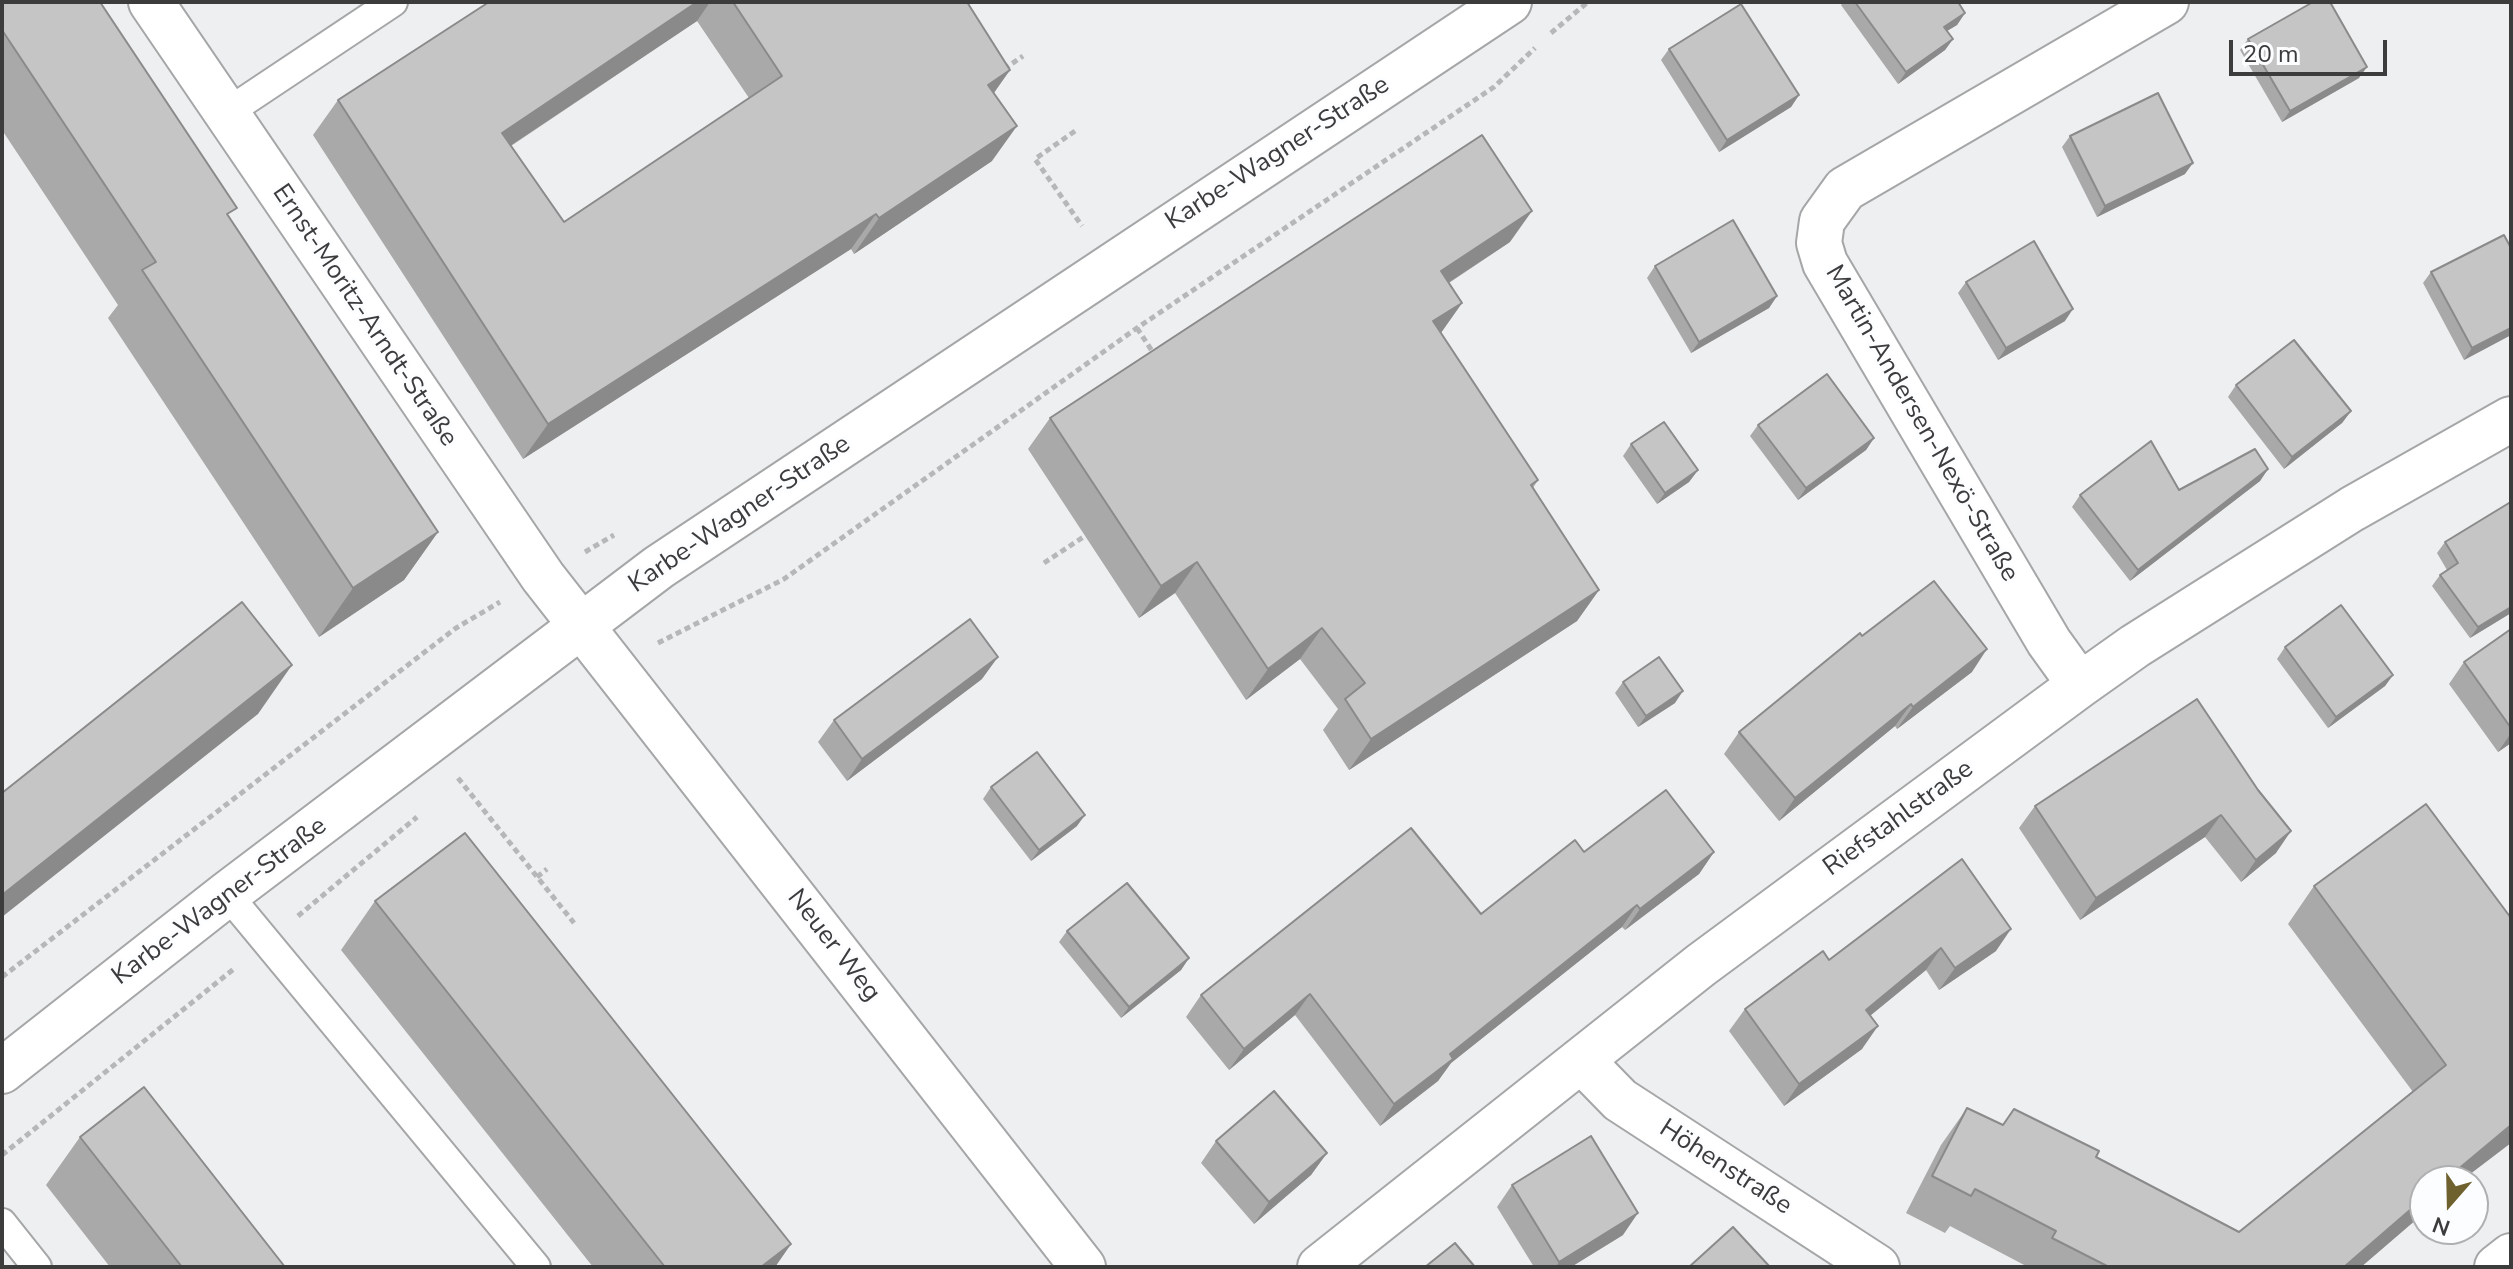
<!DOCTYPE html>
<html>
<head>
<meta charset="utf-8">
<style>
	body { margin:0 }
	#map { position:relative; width:2513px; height:1269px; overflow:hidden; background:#eeeff0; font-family:"Nunito Sans",sans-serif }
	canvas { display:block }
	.frame { position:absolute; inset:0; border:4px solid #3c3c3d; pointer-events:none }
	.north { position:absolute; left:2409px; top:1165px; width:80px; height:80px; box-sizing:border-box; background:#fcfdfe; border:2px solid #afb0b1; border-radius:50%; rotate:200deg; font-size:22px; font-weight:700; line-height:32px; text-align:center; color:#3c3c3d }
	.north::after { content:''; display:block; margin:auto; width:28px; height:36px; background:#6e612e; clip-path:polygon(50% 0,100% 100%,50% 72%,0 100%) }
	.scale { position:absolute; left:2229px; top:40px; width:158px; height:36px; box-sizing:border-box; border:4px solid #3c3c3d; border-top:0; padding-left:10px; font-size:24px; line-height:28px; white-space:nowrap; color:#3c3c3d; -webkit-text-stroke:6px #fcfdfe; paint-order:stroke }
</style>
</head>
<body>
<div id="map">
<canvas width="2513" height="1269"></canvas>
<div class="frame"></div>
<div class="north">N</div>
<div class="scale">20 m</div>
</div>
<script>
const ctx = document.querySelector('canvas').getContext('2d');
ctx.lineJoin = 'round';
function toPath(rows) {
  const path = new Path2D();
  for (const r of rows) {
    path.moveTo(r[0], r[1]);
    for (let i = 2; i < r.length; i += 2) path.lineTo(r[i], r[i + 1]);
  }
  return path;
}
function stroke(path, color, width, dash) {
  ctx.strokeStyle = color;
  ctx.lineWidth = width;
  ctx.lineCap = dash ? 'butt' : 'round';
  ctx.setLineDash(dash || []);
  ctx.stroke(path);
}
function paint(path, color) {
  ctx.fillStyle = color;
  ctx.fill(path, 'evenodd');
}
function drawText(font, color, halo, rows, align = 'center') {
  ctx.font = font + ' "Nunito Sans",sans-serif';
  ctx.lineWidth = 6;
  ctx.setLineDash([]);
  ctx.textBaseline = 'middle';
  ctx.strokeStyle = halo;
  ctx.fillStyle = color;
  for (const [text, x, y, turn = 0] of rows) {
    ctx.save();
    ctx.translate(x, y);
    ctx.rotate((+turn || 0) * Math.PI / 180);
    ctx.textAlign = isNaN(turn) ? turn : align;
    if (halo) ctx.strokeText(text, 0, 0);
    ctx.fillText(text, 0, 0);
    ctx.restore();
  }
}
const path = toPath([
	[1551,33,1588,2],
	[1004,69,1023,56],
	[1075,131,1035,159,1082,226],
	[1137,328,1154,354],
	[585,552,614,535],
	[1044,563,1085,536],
	[658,643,784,579,1137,328,1494,87,1535,48],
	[458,778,574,923],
	[537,877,547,869],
	[298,916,417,817],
	[2,977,456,628,500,602],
	[2,1155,235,968]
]);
const lane = toPath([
	[225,114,393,2],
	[227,894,536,1267],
	[2,1223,37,1267]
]);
const street = toPath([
	[151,2,543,577,1083,1267],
	[2080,685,2049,642,1825,263,1819,243,1822,221,1845,189,2166,2],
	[1581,1060,1620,1100,1877,1267],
	[1320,1267,1701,965,2080,685,2135,646,2352,509,2511,419],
	[2497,1267,2511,1256]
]);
const secondary = toPath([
	[2,1071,227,894,659,567,1509,2]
]);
const wall = toPath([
	[2,2,230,218,438,532,404,580,319,637,108,318,118,305,2,130],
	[489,2,967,2,1010,70,994,93,992,161,854,254,851,249,523,459,313,135,338,100],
	[697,21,749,98,564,222,511,146],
	[1843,2,1958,2,1965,13,1957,25,1947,31,1953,39,1945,50,1898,84,1841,5],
	[2248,39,2359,78,2282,122,2240,50],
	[1669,49,1799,95,1791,107,1719,152,1661,60],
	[2070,136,2185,174,2097,217,2062,147],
	[1510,242,1449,283,1462,303,1441,333,1538,480,1533,488,1599,590,1577,621,1349,770,1323,730,1338,709,1300,659,1246,700,1175,593,1139,618,1028,449,1050,418],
	[2511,248,2511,335,2464,360,2423,283,2431,272],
	[1655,266,1777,296,1769,308,1691,353,1647,278],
	[1966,282,2065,321,1998,360,1958,293],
	[2236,385,2351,411,2342,423,2284,469,2228,397],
	[1758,425,1874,438,1866,450,1798,500,1750,436],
	[1631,444,1698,470,1689,482,1657,504,1623,456],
	[2268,469,2260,481,2130,581,2072,507,2080,495,2179,490],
	[2511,505,2511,613,2470,638,2432,586,2440,575,2447,570,2437,553,2445,542],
	[2511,629,2511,743,2498,752,2449,684,2464,662],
	[1862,636,1972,672,1897,729,1895,726,1779,821,1724,754,1739,732],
	[2285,647,2393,675,2385,686,2328,728,2277,659],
	[982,679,847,781,818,742,834,720],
	[1623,682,1675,703,1638,727,1615,693],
	[2197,699,2276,853,2241,882,2205,837,2080,920,2019,828,2035,806],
	[991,787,1077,826,1031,861,983,799],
	[2426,804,2472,1171,2461,1181,2425,1181,2425,1212,2361,1267,2028,1267,1950,1226,1945,1233,1906,1213,1941,1145,1967,1108,2003,1125,2096,1157,2239,1232,2413,1092,2288,924,2314,886],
	[1584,852,1714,852,1699,874,1625,930,1622,927,1451,1063,1438,1081,1380,1126,1295,1015,1229,1070,1186,1017,1201,995,1481,914],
	[1962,859,1996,951,1939,990,1926,970,1870,1016,1862,1049,1784,1106,1729,1031,1745,1009,1829,960],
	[375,901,791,1244,775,1267,593,1267,341,950],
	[1067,931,1189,958,1181,970,1121,1018,1059,942],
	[80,1137,285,1267,110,1267,46,1185],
	[1216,1141,1327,1153,1311,1175,1254,1224,1201,1163],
	[1512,1185,1623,1235,1571,1267,1534,1267,1497,1207]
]);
const shadedWall = toPath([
	[697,2,710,2,697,21,477,168,502,133],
	[1965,13,1957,25,1935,38,1944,27],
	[1953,39,1945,50,1898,84,1906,72],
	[2367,67,2359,78,2282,122,2290,111],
	[1010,70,985,105,988,85],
	[1799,95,1791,107,1719,152,1727,140],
	[1017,126,992,161,854,254,879,218],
	[2193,163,2185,174,2097,217,2105,206],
	[1532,211,1510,242,1419,302,1441,271],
	[876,214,851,249,523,459,548,424],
	[1777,296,1769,308,1691,353,1699,342],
	[1462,303,1440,334,1433,321],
	[2073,309,2065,321,1998,360,2006,348],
	[2511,328,2511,335,2464,360,2472,348],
	[2351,411,2342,423,2284,469,2292,457],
	[1874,438,1866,450,1798,500,1806,488],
	[2268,469,2260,481,2130,581,2138,570],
	[1698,470,1689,482,1657,504,1665,493],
	[438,532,404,580,319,637,353,588],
	[1197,562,1175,593,1139,618,1161,586],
	[1599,590,1577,621,1349,770,1371,739],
	[2511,607,2511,613,2470,638,2478,627],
	[1322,628,1300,659,1246,700,1268,669],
	[1987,649,1972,672,1897,729,1913,707],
	[998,657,982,679,847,781,862,759],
	[292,665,258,714,2,917,2,895],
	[2393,675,2385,686,2328,728,2336,717],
	[1683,691,1675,703,1638,727,1646,716],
	[1911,704,1895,726,1779,821,1795,798],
	[2511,733,2511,743,2498,752],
	[1085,815,1077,826,1031,861,1039,850],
	[2221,815,2205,837,2080,920,2096,898],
	[2291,831,2276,853,2241,882,2256,860],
	[1714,852,1699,874,1625,930,1640,909],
	[1637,905,1622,927,1451,1063,1438,1081,1380,1126,1394,1104,1450,1054],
	[2011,929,1996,951,1939,990,1955,968],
	[1941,948,1926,970,1850,1032,1866,1010],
	[1189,958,1181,970,1121,1018,1129,1007],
	[1310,994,1295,1015,1229,1070,1244,1049],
	[1878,1026,1862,1049,1784,1106,1799,1084],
	[2511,1125,2511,1143,2461,1181,2444,1181],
	[1327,1153,1311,1175,1254,1224,1269,1202],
	[2425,1197,2425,1212,2361,1267,2344,1267],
	[1638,1213,1623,1235,1571,1267,1556,1267,1559,1262],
	[791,1244,775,1267,761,1267]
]);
const building = toPath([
	[2,2,100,2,237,208,227,214,438,532,353,588,142,270,156,262,2,30,2,2],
	[489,2,697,2,502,133,564,222,782,76,733,2,967,2,1010,70,988,85,1017,126,879,218,876,214,548,424,338,100,489,2],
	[1855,2,1958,2,1965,13,1944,27,1953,39,1906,72,1855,2],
	[2313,2,2330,2,2367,67,2290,111,2248,39,2313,2],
	[1741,4,1799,95,1727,140,1669,49,1741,4],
	[2158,93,2193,163,2105,206,2070,136,2158,93],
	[1482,135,1532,211,1441,271,1462,303,1433,321,1538,480,1531,485,1599,590,1371,739,1345,699,1365,683,1322,628,1268,669,1197,562,1161,586,1050,418,1482,135],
	[1733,220,1777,296,1699,342,1655,266,1733,220],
	[2504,235,2511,248,2511,328,2472,348,2431,272,2504,235],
	[2034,241,2073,309,2006,348,1966,282,2034,241],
	[2294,340,2351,411,2292,457,2236,385,2294,340],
	[1827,374,1874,438,1806,488,1758,425,1827,374],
	[1664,422,1698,470,1665,493,1631,444,1664,422],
	[2151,441,2179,490,2255,449,2268,469,2138,570,2080,495,2151,441],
	[2509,503,2511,505,2511,607,2478,627,2440,575,2458,563,2445,542,2509,503],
	[1934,581,1987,649,1913,707,1911,704,1795,798,1739,732,1860,633,1862,636,1934,581],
	[242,602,292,665,2,895,2,793,242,602],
	[2341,605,2393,675,2336,717,2285,647,2341,605],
	[970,619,998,657,862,759,834,720,970,619],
	[2511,629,2511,728,2464,662,2511,629],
	[1659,657,1683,691,1646,716,1623,682,1659,657],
	[2197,699,2258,790,2291,831,2256,860,2221,815,2096,898,2035,806,2197,699],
	[1037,752,1085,815,1039,850,991,787,1037,752],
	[1666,790,1714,852,1640,909,1637,905,1450,1054,1453,1059,1394,1104,1310,994,1244,1049,1201,995,1411,828,1481,914,1575,840,1584,852,1666,790],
	[2426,804,2511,918,2511,1125,2444,1181,2425,1181,2425,1197,2344,1267,2109,1267,2052,1238,2056,1231,1975,1189,1971,1196,1932,1176,1967,1108,2003,1125,2014,1109,2099,1151,2096,1157,2239,1232,2446,1065,2314,886,2426,804],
	[465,833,791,1244,761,1267,665,1267,375,901,465,833],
	[1962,859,2011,929,1955,968,1941,948,1866,1010,1878,1026,1799,1084,1745,1009,1823,951,1829,960,1962,859],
	[1127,883,1189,958,1129,1007,1067,931,1127,883],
	[144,1087,285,1267,182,1267,80,1137,144,1087],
	[1274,1091,1327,1153,1269,1202,1216,1141,1274,1091],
	[1591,1136,1638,1213,1559,1262,1512,1185,1591,1136],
	[1733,1227,1770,1267,1689,1267,1733,1227],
	[1455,1243,1475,1267,1425,1267,1455,1243]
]);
const streetNames = [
	["Karbe-Wagner-Straße",1278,154,-33],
	["Ernst-Moritz-Arndt-Straße",364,316,56],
	["Martin-Andersen-Nexö-Straße",1921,424,60],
	["Karbe-Wagner-Straße",740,515,-34],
	["Riefstahlstraße",1899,819,-36],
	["Karbe-Wagner-Straße",220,902,-37],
	["Neuer Weg",833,946,52],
	["Höhenstraße",1725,1168,33]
];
stroke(lane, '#a5a6a7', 32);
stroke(street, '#a5a6a7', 48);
stroke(secondary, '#a5a6a7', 48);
stroke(path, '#b6b7b8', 5, [6, 4]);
stroke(lane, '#fff', 28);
stroke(street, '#fff', 44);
stroke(secondary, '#fff', 44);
paint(wall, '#aaa9aa');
paint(shadedWall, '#8b8a8b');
paint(building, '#c6c5c6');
stroke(building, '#8b8a8b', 2);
drawText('26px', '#3c3c3d', '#fcfdfe', streetNames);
</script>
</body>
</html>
